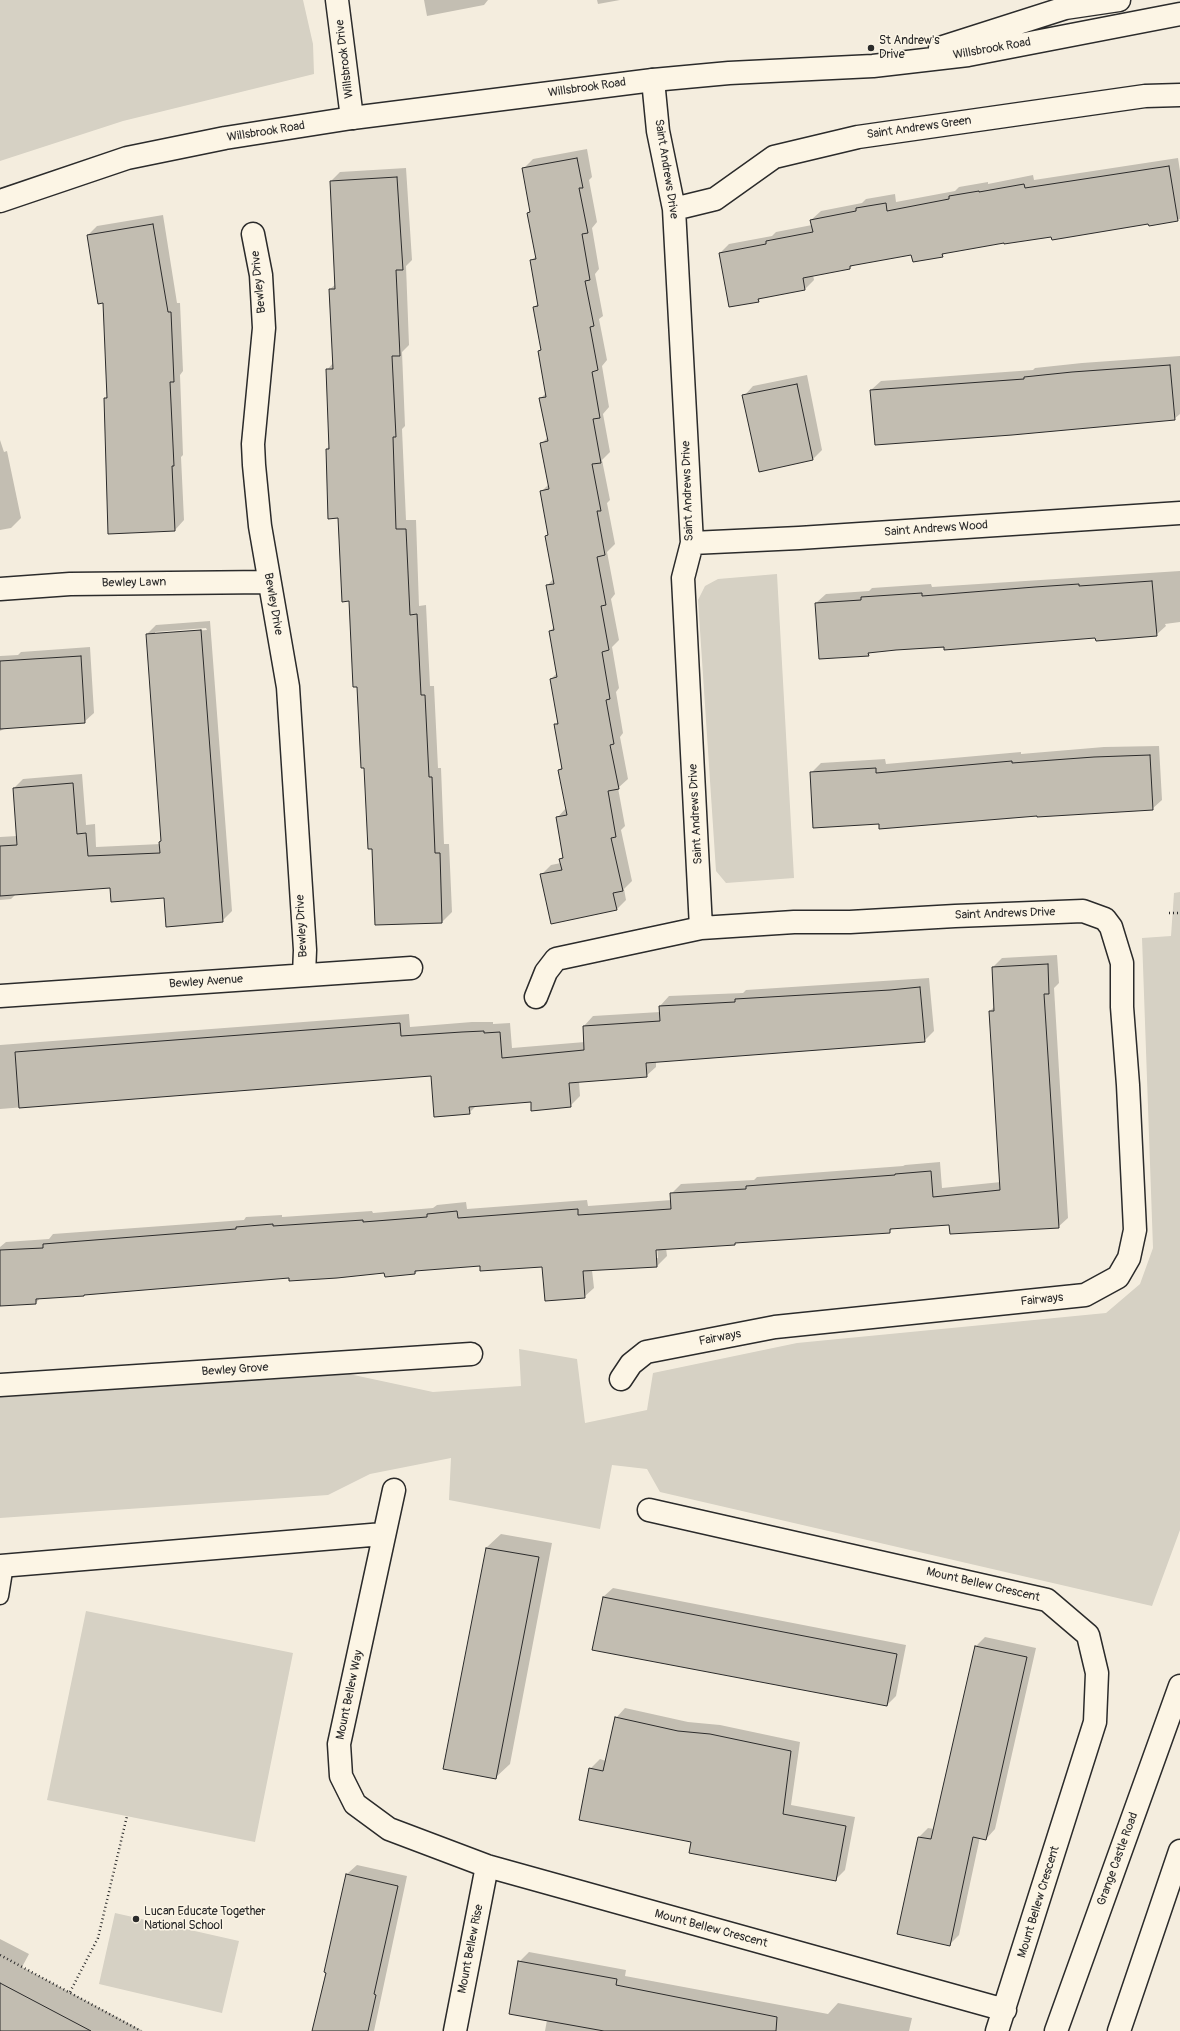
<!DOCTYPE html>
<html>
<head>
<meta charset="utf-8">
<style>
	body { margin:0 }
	canvas { display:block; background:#f4edde }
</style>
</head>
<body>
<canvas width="1180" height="2031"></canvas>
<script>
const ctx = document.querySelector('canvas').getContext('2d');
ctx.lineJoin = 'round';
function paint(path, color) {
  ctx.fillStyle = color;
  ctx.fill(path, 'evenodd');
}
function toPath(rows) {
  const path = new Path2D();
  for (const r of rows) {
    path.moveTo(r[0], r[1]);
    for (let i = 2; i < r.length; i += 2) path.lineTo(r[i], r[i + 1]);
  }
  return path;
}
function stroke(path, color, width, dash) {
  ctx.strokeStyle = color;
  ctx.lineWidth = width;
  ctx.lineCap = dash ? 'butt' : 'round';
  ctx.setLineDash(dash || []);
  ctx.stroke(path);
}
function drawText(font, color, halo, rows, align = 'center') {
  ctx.font = font + ' Pangolin,sans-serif';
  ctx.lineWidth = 3;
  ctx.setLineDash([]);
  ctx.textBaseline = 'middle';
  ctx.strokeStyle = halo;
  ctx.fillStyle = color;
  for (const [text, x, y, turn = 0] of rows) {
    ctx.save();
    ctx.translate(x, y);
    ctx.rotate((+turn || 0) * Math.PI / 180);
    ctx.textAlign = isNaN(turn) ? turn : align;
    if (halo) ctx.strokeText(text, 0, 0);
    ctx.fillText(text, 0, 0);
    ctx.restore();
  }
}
const green = toPath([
	[0,0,303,0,313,44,314,74,123,121,0,161],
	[777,574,794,878,726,883,716,871,698,600,705,586,718,579],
	[1180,892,1180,1530,1152,1606,660,1492,647,1469,612,1465,600,1529,449,1500,451,1458,370,1474,328,1495,0,1518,0,1393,349,1374,433,1392,521,1386,519,1349,577,1359,585,1423,647,1410,653,1373,797,1343,1106,1313,1140,1284,1153,1248,1142,938,1171,936,1174,893],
	[86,1611,293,1653,255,1842,47,1800],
	[115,1913,239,1941,222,2013,99,1984]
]);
const shadow = toPath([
	[424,0,488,0,484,5,427,16],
	[597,0,620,0,598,4],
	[587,149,592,177,589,180,597,222,592,228,599,269,595,274,603,316,599,319,607,360,602,366,609,407,603,414,610,452,602,460,610,500,607,503,615,544,607,552,615,594,611,599,619,640,612,647,619,688,616,692,623,733,620,737,628,779,618,788,625,826,621,830,632,881,624,889,626,900,617,909,541,875,551,865,561,863,560,860,564,856,557,818,566,808,559,770,563,766,555,725,559,721,551,679,557,673,550,631,554,627,547,586,554,578,546,536,549,533,542,491,549,484,542,443,548,437,540,399,546,393,539,351,542,348,534,307,539,303,531,261,536,256,528,213,531,210,523,169,533,159],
	[1178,158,1180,171,1180,219,1053,239,1052,235,1005,241,946,252,942,256,912,253,854,264,850,268,813,275,814,280,805,289,762,297,758,301,720,253,729,244,772,236,776,232,812,225,811,220,821,211,862,203,866,199,895,194,896,202,955,191,959,187,988,182,988,184,1033,175,1034,180],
	[406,168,412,260,406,266,409,345,402,352,405,426,402,429,406,520,416,520,419,606,426,605,430,686,434,686,438,768,441,768,444,844,449,844,452,912,442,922,373,848,350,600,339,517,327,449,329,446,327,370,333,363,330,289,336,284,331,181,340,172],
	[163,215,177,303,180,303,183,371,180,375,183,455,181,457,184,520,175,530,109,533,105,399,108,395,104,302,88,235,97,226],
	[1180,356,1180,414,1174,419,871,390,881,381,1033,370,1035,368,1082,363],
	[807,375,822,450,813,459,744,396,753,386],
	[0,440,4,452,7,451,21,518,11,528,0,530],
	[1180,571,1180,622,1165,624,1166,626,1156,635,1096,637,974,647,896,649,872,651,868,655,816,603,826,594,869,591,872,588,931,584,932,587],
	[210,621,232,911,222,921,164,897,111,887,16,894,11,899,0,900,0,837,17,836,14,788,23,779,82,774,86,825,95,824,96,847,161,844,162,840,147,634,156,625],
	[206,628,207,630,155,634,155,632],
	[90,647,94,713,84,722,6,728,0,731,0,656,18,655,21,652],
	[1159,746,1162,800,1152,809,880,823,811,773,821,763,885,759,886,764,1021,752,1021,754,1104,747],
	[1057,955,1059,983,1054,988,1068,1218,1058,1227,950,1224,893,1228,889,1232,737,1241,734,1244,666,1248,667,1256,657,1266,592,1270,594,1288,584,1297,543,1265,481,1265,418,1270,415,1274,385,1272,290,1277,40,1298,36,1303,0,1305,0,1247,6,1242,49,1239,53,1234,244,1220,246,1217,282,1215,282,1217,372,1211,373,1213,433,1208,437,1205,466,1202,467,1209,587,1200,588,1206,672,1200,671,1194,681,1184,754,1180,757,1177,903,1166,905,1165,940,1162,942,1188,1001,1182,990,1011,995,1006,993,967,1002,958],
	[655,1245,657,1245,658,1258,656,1258],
	[929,978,934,1031,924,1041,656,1061,656,1067,646,1076,579,1082,580,1096,570,1106,532,1101,477,1105,469,1113,432,1075,0,1109,0,1045,409,1014,410,1027,472,1022,493,1022,493,1024,510,1023,512,1048,585,1042,584,1026,593,1016,660,1012,660,1006,669,996,743,993,746,990],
	[501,1534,552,1543,510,1764,495,1778,486,1548],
	[613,1588,906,1645,896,1696,887,1705,603,1597],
	[985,1637,1036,1648,995,1829,986,1839,980,1837,959,1935,949,1945,919,1837,928,1828,934,1829,975,1647],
	[625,1708,688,1722,720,1725,800,1742,791,1805,855,1817,845,1870,836,1879,692,1841,590,1769,600,1759,606,1761,616,1718],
	[357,1865,407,1876,374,2031,313,2031,347,1874],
	[0,1939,29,1954,22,1967,143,2031,0,2031],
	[529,1952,626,1970,625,1976,828,2014,838,2003,912,2018,909,2031,545,2031,547,2020,519,1962]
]);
const building = toPath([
	[577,158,583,188,579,188,588,233,582,234,590,280,585,281,594,326,590,327,598,370,592,372,600,418,593,419,601,463,592,464,601,511,597,511,605,555,597,557,606,605,601,606,609,650,602,652,610,699,606,700,614,744,610,745,619,789,608,791,616,837,611,838,623,891,613,893,617,910,551,924,540,874,562,870,559,859,563,858,556,817,567,815,558,770,562,769,554,724,558,724,550,679,557,677,549,631,554,630,546,585,554,584,545,536,548,535,540,491,549,489,540,443,548,441,539,398,546,397,538,351,541,350,533,307,538,306,530,260,536,259,527,213,530,212,522,168,577,158],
	[1169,166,1178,221,1149,226,1148,224,1052,240,1051,237,1004,244,1004,243,942,254,943,257,913,262,911,255,850,266,850,269,803,278,805,290,758,299,759,302,729,307,719,253,766,244,766,241,813,232,810,220,856,211,856,208,886,203,887,211,949,199,949,196,979,191,979,192,1024,184,1025,188,1169,166],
	[397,177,403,270,396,270,400,356,392,356,396,437,393,437,396,529,406,529,410,615,417,614,421,695,425,695,429,777,432,777,435,853,440,853,442,923,375,925,372,849,368,849,364,768,361,768,357,687,353,687,349,601,342,602,338,518,328,519,326,449,329,449,326,369,333,369,329,289,335,289,330,181,397,177],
	[153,224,168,312,171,312,174,382,170,382,174,466,172,466,175,531,108,534,104,398,107,398,103,303,98,304,87,235,153,224],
	[1170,365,1175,420,1012,435,875,445,870,390,1024,379,1024,377,1072,372,1170,365],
	[797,384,813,460,759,472,742,395,797,384],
	[1152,581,1157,636,1096,641,1095,638,944,650,944,647,896,650,868,653,869,656,819,659,815,603,861,600,861,597,922,593,922,596,1035,587,1079,584,1079,586,1152,581],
	[201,630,223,922,166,927,164,898,111,902,110,888,0,896,0,846,17,845,13,788,73,783,77,834,86,833,88,856,160,853,159,842,161,841,146,634,201,630],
	[81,656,85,723,0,729,0,661,81,656],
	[1150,755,1153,810,1037,817,1037,816,879,829,879,824,813,828,810,772,876,768,876,773,1012,761,1012,763,1094,757,1150,755],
	[1048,964,1049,994,1044,994,1059,1228,950,1234,949,1225,890,1229,890,1233,735,1243,735,1245,656,1250,657,1267,583,1271,585,1298,545,1301,542,1267,480,1271,480,1266,415,1271,415,1274,385,1277,384,1273,337,1278,289,1281,289,1278,84,1295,84,1296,36,1299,36,1304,0,1306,0,1250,43,1248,43,1244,236,1229,236,1227,273,1224,273,1226,363,1220,363,1222,427,1217,427,1214,457,1211,458,1218,578,1209,578,1215,671,1209,670,1193,746,1189,746,1186,895,1175,895,1174,931,1171,933,1197,1000,1190,989,1011,994,1011,992,967,1048,964],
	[920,987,925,1042,646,1063,647,1077,569,1083,571,1107,531,1111,531,1102,469,1107,470,1114,434,1117,431,1076,19,1108,15,1052,400,1023,401,1036,462,1032,484,1031,484,1033,500,1032,502,1058,584,1050,583,1026,660,1021,659,1006,735,1002,735,999,890,990,920,987],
	[486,1548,539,1557,496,1779,443,1769,486,1548],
	[603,1597,897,1654,887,1706,592,1650,603,1597],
	[975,1646,1027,1657,986,1840,973,1837,950,1946,897,1934,918,1837,931,1839,975,1646],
	[615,1717,678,1731,710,1734,791,1751,783,1814,846,1826,836,1881,689,1853,691,1842,579,1820,589,1768,603,1771,615,1717],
	[346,1874,398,1886,374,1994,376,1995,368,2031,312,2031,326,1973,324,1972,346,1874],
	[518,1961,617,1979,616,1985,777,2017,776,2031,604,2031,509,2014,518,1961],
	[0,1983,91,2031,0,2031,0,1983]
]);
const path = toPath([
	[1169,913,1180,913],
	[0,1955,141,2031],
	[70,1992,98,1938,127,1816]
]);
const service = toPath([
	[0,1596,5,1565]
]);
const minor = toPath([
	[337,0,352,118],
	[674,209,715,199,774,157,858,137,1145,96,1180,95],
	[253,234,261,275,264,328,253,444,254,465,260,526,288,687,305,950,304,975],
	[692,543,799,538,1180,513],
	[0,589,70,584,269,582],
	[0,996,411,968],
	[536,997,546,972,556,959,701,928],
	[621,1379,631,1364,646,1352,775,1327,1085,1295,1118,1277,1129,1258,1135,1230,1128,1085,1122,1007,1122,963,1111,927,1105,919,1083,911,955,916,850,922,794,922,701,928,683,578,692,543,674,209,658,131,653,80],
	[0,1385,471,1354],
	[394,1490,339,1744,341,1776,355,1804,389,1829,487,1866,1005,2010],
	[649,1510,1047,1600,1088,1635,1097,1673,1095,1722,997,2031],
	[0,1566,383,1534],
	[455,2031,487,1866]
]);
const tertiary = toPath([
	[940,48,1065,8,1119,0],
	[0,201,127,158,225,138,352,118,653,80,729,73,873,66,968,55,1180,14]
]);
const secondary = toPath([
	[1056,2031,1180,1686],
	[1119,2031,1180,1851]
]);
const markers = [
	[871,48,4,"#2b2b2b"],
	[136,1919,4,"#2b2b2b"]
];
const poiNames = [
	["St Andrew's",879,41],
	["Drive",879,55],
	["Lucan Educate Together",144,1912],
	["National School",144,1926]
];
const streetNames = [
	["Willsbrook Road",992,49,-10],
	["Willsbrook Drive",345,59,-97],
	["Willsbrook Road",587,88,-8],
	["Saint Andrews Green",919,128,-8],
	["Willsbrook Road",266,132,-9],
	["Saint Andrews Drive",666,169,81],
	["Bewley Drive",259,282,-96],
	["Saint Andrews Drive",688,491,-92],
	["Saint Andrews Wood",936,529,-4],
	["Bewley Lawn",134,583,-1],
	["Bewley Drive",273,604,80],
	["Saint Andrews Drive",696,814,-93],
	["Saint Andrews Drive",1005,914,-2],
	["Bewley Drive",302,926,-93],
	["Bewley Avenue",206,982,-4],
	["Fairways",1042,1300,-6],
	["Fairways",720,1338,-11],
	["Bewley Grove",235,1370,-4],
	["Mount Bellew Crescent",983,1585,13],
	["Mount Bellew Way",350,1695,-78],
	["Grange Castle Road",1118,1859,-70],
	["Mount Bellew Crescent",1039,1902,-73],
	["Mount Bellew Crescent",711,1929,15],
	["Mount Bellew Rise",471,1949,-79]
];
paint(green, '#d6d1c4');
paint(shadow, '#0003');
paint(building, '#c2bdb1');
stroke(building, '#2b2b2b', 1);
stroke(service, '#2b2b2b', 19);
stroke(minor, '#2b2b2b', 25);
stroke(tertiary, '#2b2b2b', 25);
stroke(secondary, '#2b2b2b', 25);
stroke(path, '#2b2b2b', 2.5, [1, 3]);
stroke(service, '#fcf5e5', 16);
stroke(minor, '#fcf5e5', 22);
stroke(tertiary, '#fcf5e5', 22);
stroke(secondary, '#fcf5e5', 22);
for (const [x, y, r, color] of markers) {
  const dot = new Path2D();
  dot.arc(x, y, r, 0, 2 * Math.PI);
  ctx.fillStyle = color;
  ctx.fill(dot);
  stroke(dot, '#fcf5e5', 1.5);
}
drawText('12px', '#2b2b2b', '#fcf5e5', poiNames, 'left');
drawText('12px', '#2b2b2b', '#fcf5e5', streetNames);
</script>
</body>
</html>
